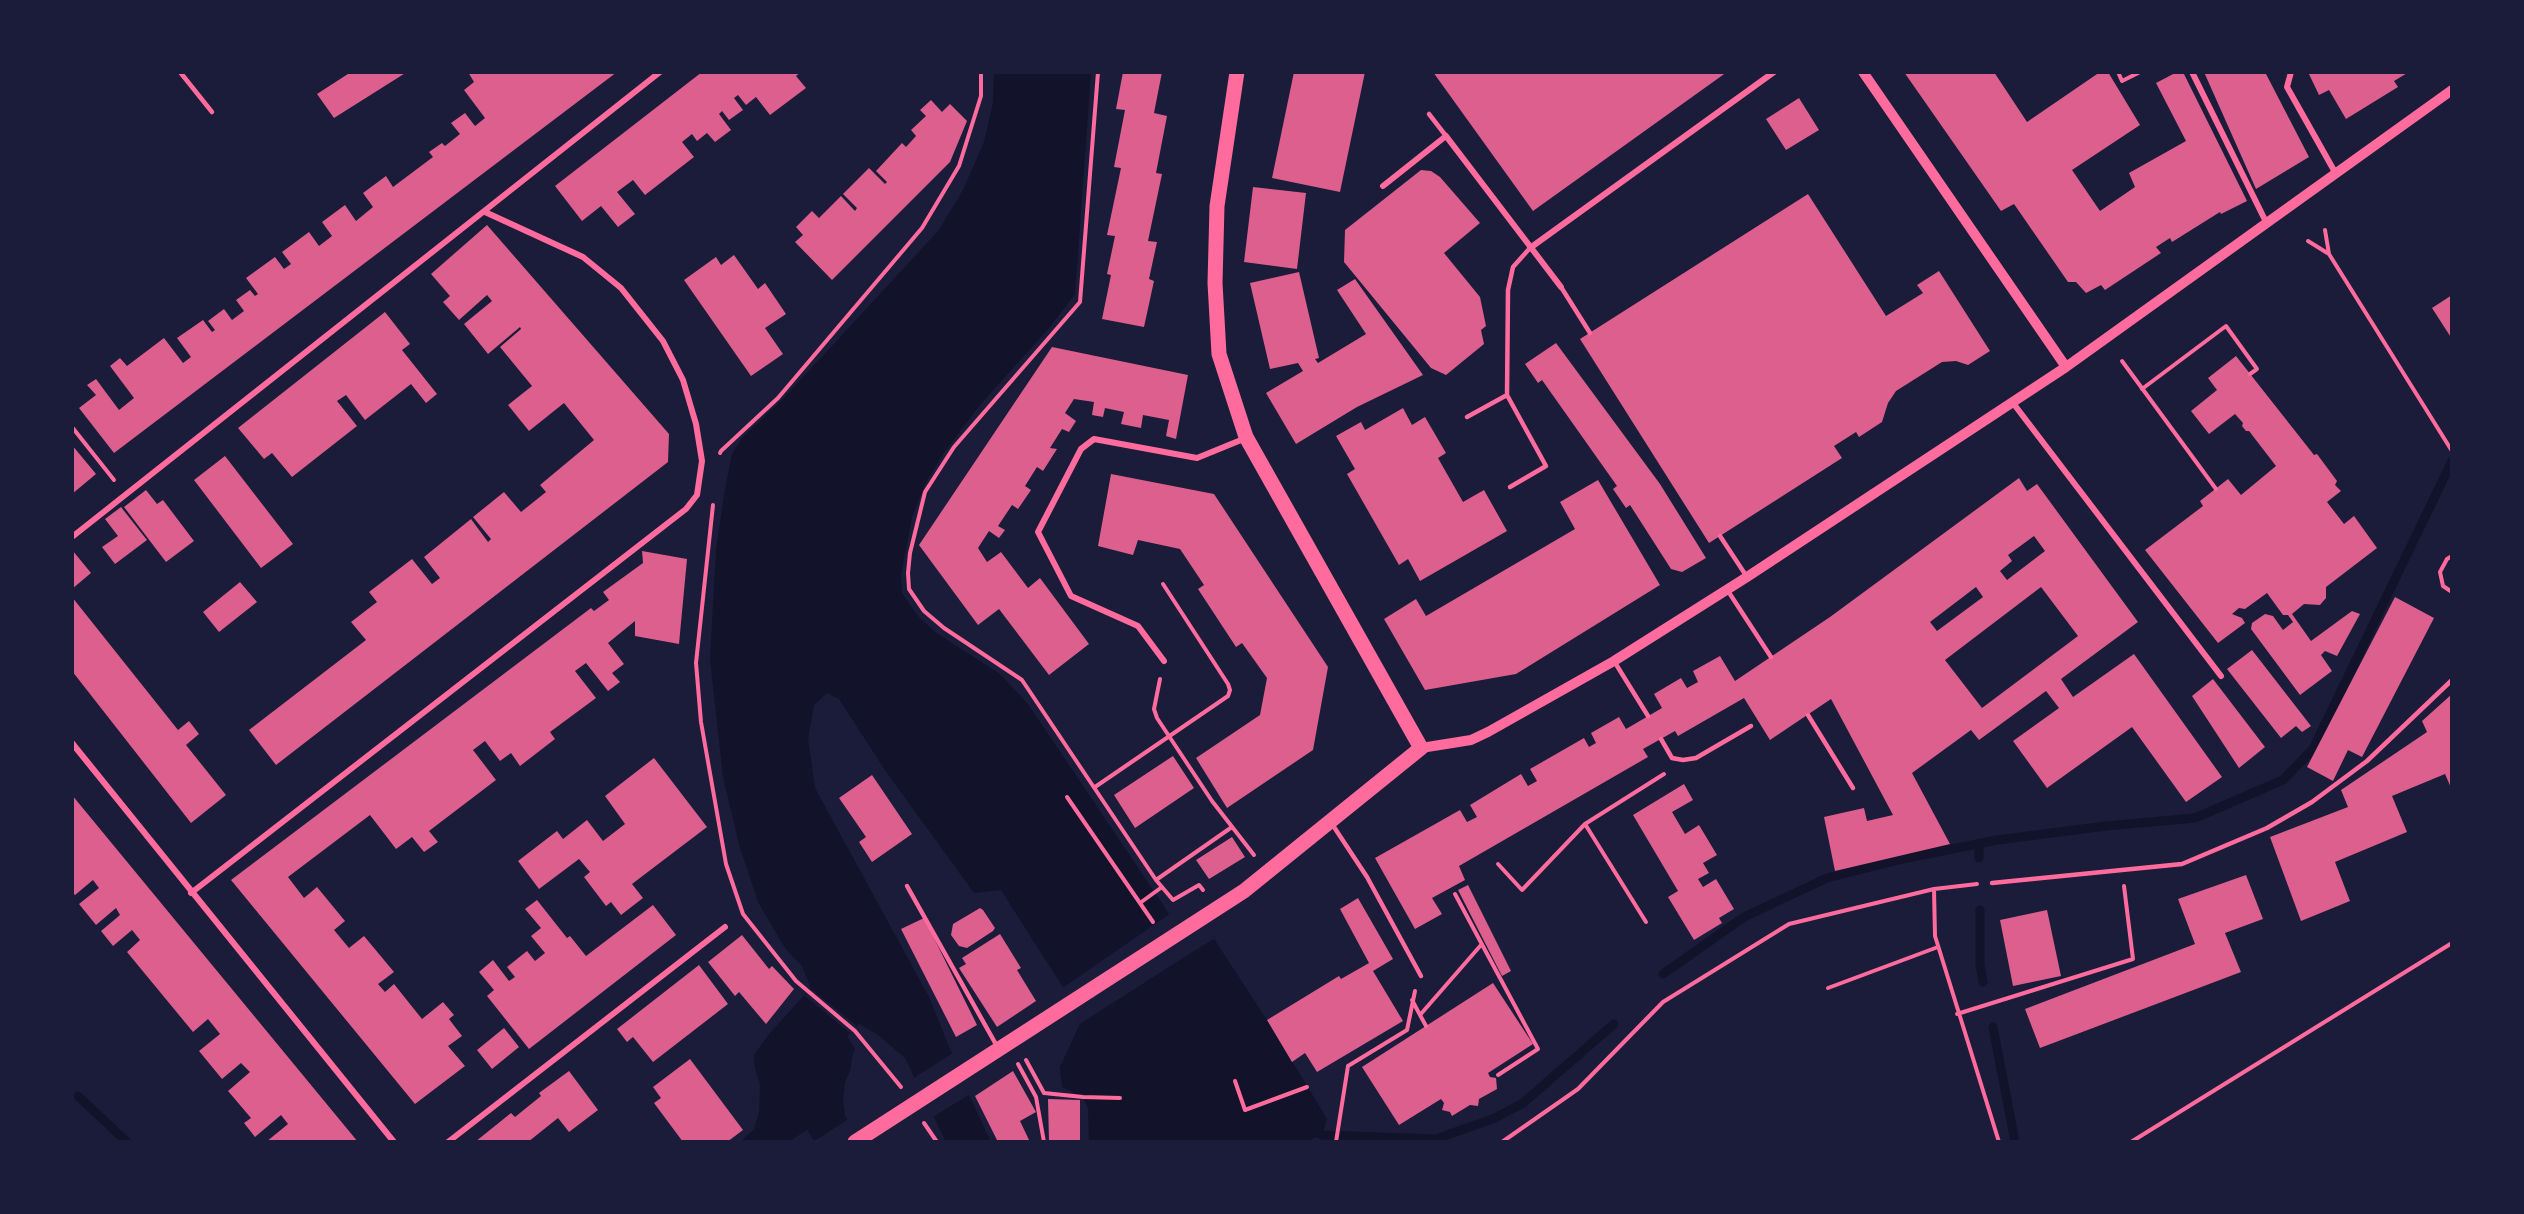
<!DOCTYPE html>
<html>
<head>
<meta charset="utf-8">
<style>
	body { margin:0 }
	#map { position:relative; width:2524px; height:1214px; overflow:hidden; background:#1b1b3a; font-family:Barlow,sans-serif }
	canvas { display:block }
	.frame { position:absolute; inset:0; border:74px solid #1b1b3a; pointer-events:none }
</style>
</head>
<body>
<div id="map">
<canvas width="2524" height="1214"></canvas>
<div class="frame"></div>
</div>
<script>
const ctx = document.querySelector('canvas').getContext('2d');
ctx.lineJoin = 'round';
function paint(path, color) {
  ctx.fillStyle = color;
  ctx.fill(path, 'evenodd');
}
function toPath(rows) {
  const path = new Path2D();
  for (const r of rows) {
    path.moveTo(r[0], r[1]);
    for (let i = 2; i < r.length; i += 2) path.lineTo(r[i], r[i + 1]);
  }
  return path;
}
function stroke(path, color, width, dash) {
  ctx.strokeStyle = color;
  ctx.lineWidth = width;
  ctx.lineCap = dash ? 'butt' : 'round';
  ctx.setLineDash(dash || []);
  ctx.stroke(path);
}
const water = toPath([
	[994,72,1091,72,1075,294,1049,328,980,405,943,454,925,484,912,517,901,575,902,593,918,616,935,632,1000,674,1028,704,1194,951,1214,939,1267,1020,1327,1119,1322,1135,1305,1142,1089,1142,1088,1108,1083,1097,1062,1087,1060,1067,1080,1024,1084,1021,1082,1017,1001,890,974,893,887,773,839,699,827,693,814,705,808,739,815,788,929,997,967,1091,991,1142,946,1142,905,1058,878,1035,859,1024,847,1036,855,1049,852,1056,850,1071,845,1082,843,1100,845,1115,857,1142,815,1142,807,1130,788,1142,740,1142,754,1129,759,1112,760,1085,755,1068,754,1055,770,1033,811,988,802,966,785,948,758,902,740,848,723,777,710,659,716,551,724,495,732,454,742,438,783,399,939,230,964,188,984,142,993,103]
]);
const pier = toPath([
	[1171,913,1195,947,1212,936,1216,937,1075,1027,1080,1020,1061,989],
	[811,989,857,1026,851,1034,805,996],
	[953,1053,969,1095,931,1118,912,1079],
	[850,1118,860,1142,813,1142]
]);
const stream = toPath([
	[1979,843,1979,858],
	[1980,910,1980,965,1983,982],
	[1663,974,1744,917,1827,878,1907,858,1997,840,2106,826,2195,818,2283,780,2313,749,2452,461],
	[1993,1027,2015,1142],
	[78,1096,127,1142],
	[1312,1130,1322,1135,1436,1139,1495,1118,1523,1103,1614,1024]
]);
const building = toPath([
	[351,72,407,72,334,118,317,94],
	[468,72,617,72,114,453,79,408,96,395,87,385,96,379,119,410,134,398,110,366,120,358,127,366,164,338,183,363,191,357,177,338,203,320,212,332,215,330,208,321,224,309,232,320,244,311,236,300,250,290,255,296,258,294,246,278,275,257,284,269,291,264,282,252,309,232,319,246,332,236,322,222,345,205,356,221,373,207,363,193,386,176,393,187,433,157,429,152,442,143,445,146,460,134,451,123,465,113,475,126,485,118,464,90,474,82],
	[702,72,801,72,796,76,806,88,770,115,756,97,746,105,738,95,734,98,743,110,729,120,722,111,719,114,731,130,715,142,707,133,697,141,692,134,682,142,694,157,645,195,633,180,617,192,635,214,618,227,601,206,582,221,555,186],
	[1123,72,1162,72,1154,113,1167,116,1156,173,1162,174,1148,241,1157,242,1149,279,1154,281,1144,327,1102,319,1111,275,1107,274,1115,236,1107,235,1121,168,1114,167,1125,110,1116,109],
	[1294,72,1365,72,1340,192,1272,178],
	[1433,72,1727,72,1533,211],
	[1904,72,1994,72,2027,122,2100,72,2108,72,2140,125,2072,170,2100,211,2135,187,2129,173,2186,141,2156,83,2177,72,2183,72,2247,201,2221,214,2220,212,2172,242,2170,238,2156,247,2161,253,2105,290,2101,285,2086,293,2076,282,2068,282,2014,204,2001,211],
	[2204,72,2265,72,2309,157,2256,189],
	[2308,72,2409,72,2394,81,2398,87,2346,119,2329,90,2319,95],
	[1799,98,1819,130,1786,150,1766,119],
	[931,100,942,112,950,104,967,121,950,162,832,280,795,242,803,235,796,227,812,211,819,218,841,196,855,211,857,208,843,194,869,168,885,184,887,182,876,171,902,143,906,147,916,136,911,130,926,116,920,110],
	[1421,170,1431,171,1440,177,1480,223,1444,253,1480,297,1486,326,1481,330,1484,344,1446,375,1431,368,1344,262,1345,230],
	[1253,187,1306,193,1297,269,1244,262],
	[1808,194,1886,316,1923,293,1917,285,1939,271,1990,351,1968,365,1956,361,1942,362,1896,391,1888,403,1882,422,1859,437,1856,432,1834,446,1842,458,1709,543,1580,339],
	[487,225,669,434,668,462,276,765,249,730,366,640,351,622,377,602,369,592,412,559,432,584,440,578,424,557,471,519,488,542,491,539,473,517,504,492,521,512,546,492,540,485,594,440,564,403,529,431,508,405,532,386,500,347,521,329,520,327,488,354,464,324,492,301,487,295,459,320,443,302,450,296,431,274],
	[734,255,758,289,765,283,786,314,765,328,783,354,751,376,684,280,716,257,721,265],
	[1299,272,1319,358,1315,359,1318,363,1366,334,1337,290,1355,279,1423,375,1357,407,1296,444,1266,393,1303,371,1298,363,1270,369,1250,283],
	[2452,295,2452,339,2432,308],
	[385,312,410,344,402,350,437,394,426,403,411,384,365,420,346,395,337,401,357,426,292,477,272,453,264,459,238,428],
	[1556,343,1660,484,1706,558,1682,572,1671,569,1630,505,1626,508,1613,489,1617,486,1542,380,1538,383,1525,364],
	[1052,347,1188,375,1176,439,1166,436,1169,420,1143,415,1141,428,1121,424,1124,412,1105,408,1103,417,1092,415,1094,402,1074,399,1065,413,1076,421,1069,432,1062,429,1050,448,1057,449,1043,471,1037,467,1025,486,1031,490,1018,509,1012,505,998,526,1005,530,999,538,989,531,978,548,987,562,1001,552,1028,588,1040,578,1089,644,1049,675,999,609,978,625,919,545],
	[2236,356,2314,455,2317,454,2337,481,2335,485,2341,491,2327,502,2344,524,2354,516,2377,548,2326,587,2326,598,2320,605,2304,604,2292,614,2311,641,2352,611,2360,614,2337,656,2325,651,2321,655,2332,671,2300,695,2251,629,2252,623,2265,614,2273,616,2283,630,2293,622,2288,615,2283,615,2267,593,2245,609,2239,608,2232,614,2242,618,2245,623,2218,643,2145,550,2203,506,2200,501,2228,479,2241,495,2276,466,2249,431,2246,431,2242,426,2243,423,2235,414,2209,434,2191,411,2217,390,2208,378],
	[1403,408,1412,425,1425,417,1446,453,1438,458,1463,502,1484,490,1507,531,1420,581,1408,559,1399,565,1347,474,1355,469,1336,436,1361,422,1365,430],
	[72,445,96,474,72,494],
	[225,456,293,544,261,568,194,480],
	[1111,474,1214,494,1328,667,1313,750,1227,808,1196,758,1260,715,1267,678,1242,643,1236,647,1198,589,1204,585,1180,549,1138,540,1133,555,1098,546],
	[2019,478,2027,491,2037,484,2138,622,2061,679,2073,697,2134,654,2222,777,2186,802,2132,727,2047,788,2013,741,2059,708,2046,691,1979,740,1971,730,1912,773,1950,844,1835,871,1824,817,1864,808,1867,821,1893,815,1831,699,1770,740,1744,698,1678,736,1675,731,1643,749,1648,757,1459,866,1465,880,1432,898,1442,914,1415,929,1375,858,1460,810,1467,822,1477,817,1470,805,1521,774,1528,786,1537,781,1530,769,1584,738,1589,747,1596,743,1591,733,1619,717,1626,729,1662,708,1654,694,1681,678,1687,688,1698,682,1693,671,1720,656,1735,681,1830,617],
	[2034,536,2045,551,2007,580,2000,571,2012,561,2008,555],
	[1976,587,1983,597,1937,631,1930,622],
	[2041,587,2078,636,1982,708,1945,660],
	[1598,480,1660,585,1516,674,1425,690,1384,619,1416,599,1426,616,1575,529,1560,502],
	[146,490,157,504,163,500,194,541,166,562,124,507],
	[121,507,147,540,115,564,102,547,118,536,105,519],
	[73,551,91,573,72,589,72,552],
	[642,551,687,559,679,644,635,636,635,621,608,643,624,664,612,673,620,682,608,691,586,663,575,671,596,698,550,732,555,739,520,766,511,753,500,761,485,741,473,750,496,780,429,831,438,842,424,852,412,837,396,849,370,815,288,877,304,898,317,887,345,921,334,930,349,948,364,936,394,972,378,984,385,992,394,984,422,1019,443,1002,454,1015,449,1019,462,1036,448,1046,465,1066,415,1104,231,880,591,608,594,611,609,600,603,592,643,563],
	[240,582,257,602,219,632,203,612],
	[72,597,178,730,189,721,199,734,186,745,226,795,191,823,72,671],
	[2395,597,2434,618,2362,757,2348,750,2333,781,2307,767],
	[2252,650,2311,726,2302,732,2296,726,2281,738,2227,669],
	[2213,679,2265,747,2239,768,2192,696],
	[2452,694,2452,790,2445,774,2392,796,2407,832,2335,862,2350,901,2301,921,2270,837,2348,807,2341,790,2427,732,2422,721],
	[1173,756,1194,788,1135,828,1114,795],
	[654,758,707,827,632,884,643,898,621,915,611,902,606,906,584,877,590,872,579,859,539,889,518,861,557,831,563,839,587,820,603,841,625,824,605,796],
	[872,775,912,834,872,862,859,842,866,837,839,798],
	[1684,784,1693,800,1672,812,1685,834,1699,825,1717,855,1703,863,1709,873,1698,879,1703,887,1716,879,1734,909,1719,918,1722,923,1694,940,1668,897,1678,891,1633,815],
	[72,795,358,1142,266,1142,288,1124,281,1115,255,1137,244,1123,251,1118,228,1091,250,1072,241,1063,222,1079,199,1051,220,1034,208,1019,193,1032,127,952,140,940,132,930,113,946,101,931,120,915,116,908,96,925,79,904,99,888,93,880,75,895,72,892],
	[1232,837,1245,857,1209,879,1196,860],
	[2246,875,2263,919,2225,933,2241,972,2040,1048,2025,1009,2195,944,2178,899],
	[1468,885,1511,971,1502,976,1458,890],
	[1358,898,1393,959,1373,971,1403,1021,1317,1072,1305,1053,1292,1062,1267,1020,1339,976,1341,979,1369,963,1340,909],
	[537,900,567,938,570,936,586,956,653,905,676,935,529,1049,487,996,494,990,479,972,493,960,509,981,515,977,507,967,527,951,535,961,545,953,531,936,541,928,525,909],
	[980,908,983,910,995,928,993,931,967,948,959,946,951,935,953,924],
	[2047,910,2061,976,2013,986,2000,920],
	[924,918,977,1025,956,1037,901,929],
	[1000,934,1021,968,1017,970,1036,1001,997,1027,959,968,966,964,962,958],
	[742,935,769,969,772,966,794,989,766,1024,739,992,735,996,708,962],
	[699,965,728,1004,653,1062,633,1037,627,1042,617,1029],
	[1493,983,1533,1044,1488,1073,1490,1077,1496,1078,1497,1089,1479,1099,1478,1106,1470,1105,1452,1116,1450,1112,1442,1110,1444,1103,1441,1099,1399,1125,1362,1067],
	[504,1028,519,1047,492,1069,477,1050],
	[690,1059,743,1130,727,1142,683,1142,654,1103,661,1098,653,1087],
	[569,1071,598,1110,569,1132,558,1118,528,1142,475,1142,511,1113,515,1117,541,1096,539,1093],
	[1013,1071,1036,1112,1020,1121,1030,1142,998,1142,975,1096],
	[1048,1099,1080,1100,1080,1142,1049,1142]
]);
const path = toPath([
	[1098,72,1080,302,954,447,925,492,910,553,908,573,909,589,924,611,944,628,1022,680,1156,880,1173,900,1199,885,1203,890],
	[2118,72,2122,81,2140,72],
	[2325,230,2329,254,2452,451],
	[2308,241,2329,254],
	[2122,361,2216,489],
	[2142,389,2226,326,2257,369,2250,374],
	[72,427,114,480],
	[720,453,721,451,778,398,922,228,959,166,981,96,981,72],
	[713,505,696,663,701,722,726,864,743,914,796,981,855,1031,901,1087],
	[2452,556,2447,559,2440,572,2443,586,2452,592],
	[1160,679,1154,709,1157,718,1212,801,1254,855],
	[1095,787,1228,696,1230,690,1228,684,1163,584],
	[1067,797,1153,922],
	[1498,864,1522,890,1585,824],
	[1156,880,1232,827],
	[1977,884,1934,889,1935,936,1999,1142],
	[1455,894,1538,1049,1498,1075],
	[1140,903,1162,887],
	[1646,922,1585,824,1664,774],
	[1828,988,1938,947],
	[1412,1000,1420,1015,1481,945],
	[1957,1014,2133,959,2124,886],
	[1420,1015,1426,1026],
	[1026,1060,1044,1093,1083,1097,1120,1098],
	[1018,1064,1036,1097,1044,1142],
	[1235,1081,1245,1110,1307,1087],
	[924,1123,937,1142],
	[1336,1142,1348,1066,1407,1030,1415,991],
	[1502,1142,1578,1089,1663,1002,1789,924,1934,889],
	[2131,1142,2452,943]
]);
const service = toPath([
	[180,72,212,112],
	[1429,114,1446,136],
	[1561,287,1590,333],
	[1467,417,1507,395],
	[1510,487,1546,466,1507,395,1508,290,1513,267,1530,248],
	[1720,536,1747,577],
	[1728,591,1771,657],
	[1614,661,1648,716],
	[1808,715,1853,788],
	[1661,739,1672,758,1683,760,1696,758,1751,726],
	[1332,824,1367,877,1421,976],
	[1992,883,2182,864,2267,828,2312,802,2367,761,2452,680],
	[907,886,998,1048]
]);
const minor = toPath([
	[2192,72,2266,222],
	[2291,72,2287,87,2336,174],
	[1383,186,1446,136,1561,287],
	[1530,248,1774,72],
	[2013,403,2221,676],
	[72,537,660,72],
	[1164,661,1138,626,1071,596,1038,532,1081,449,1094,439,1197,458,1246,438],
	[72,743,394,1142],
	[191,893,686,509,697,495,702,461,696,424,683,380,663,341,621,288,583,257,485,212],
	[448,1142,725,927]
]);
const tertiary = toPath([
	[1863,72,2066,367],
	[1421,748,1471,740,1488,732,1614,661,1747,577,2066,367,2452,90]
]);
const primary = toPath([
	[855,1142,1244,891,1421,748,1246,437,1219,354,1215,283,1217,206,1237,72]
]);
paint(water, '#12122b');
paint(pier, '#1b1b3a');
stroke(stream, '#12122b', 9);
paint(building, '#dd5f8e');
stroke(path, '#ff6b9d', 4);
stroke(service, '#ff6b9d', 4.5);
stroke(minor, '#ff6b9d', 6);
stroke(tertiary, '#ff6b9d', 10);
stroke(primary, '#ff6b9d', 15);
</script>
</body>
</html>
